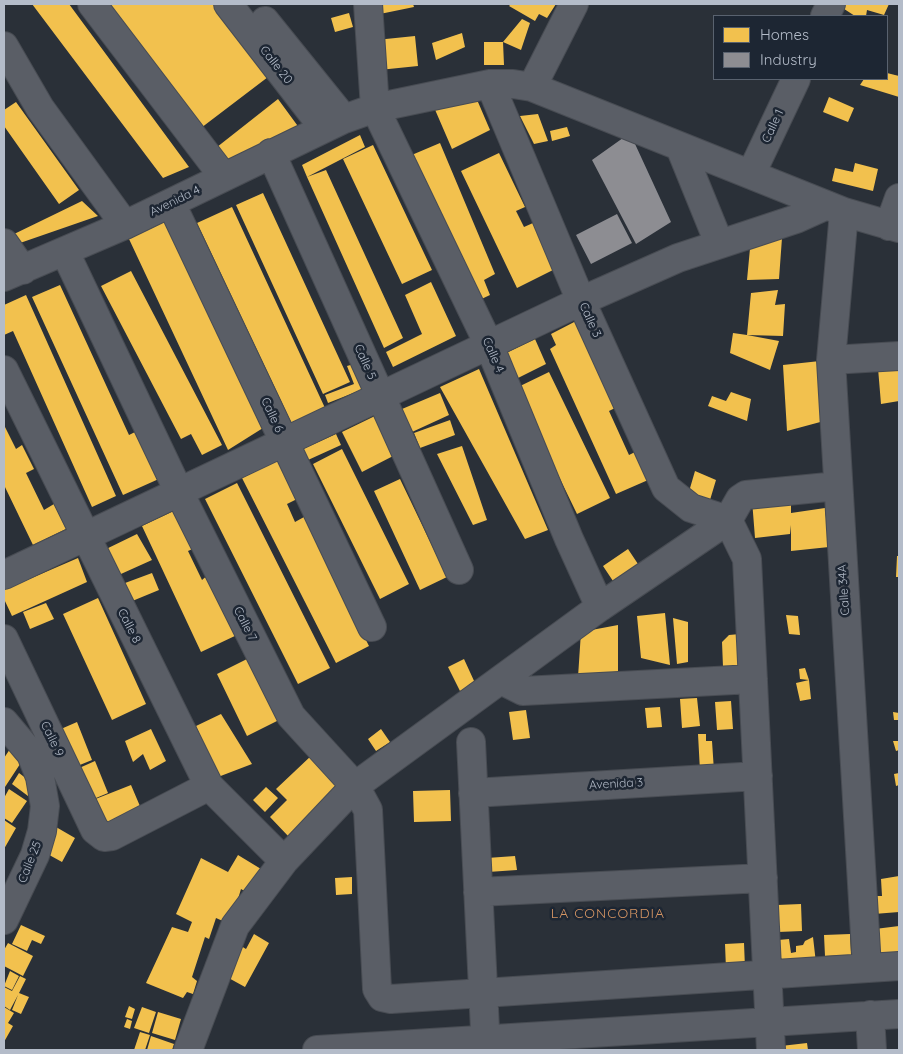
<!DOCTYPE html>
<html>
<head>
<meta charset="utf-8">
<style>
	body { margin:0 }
	#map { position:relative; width:903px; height:1054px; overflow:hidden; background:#2a3038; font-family:Quicksand,sans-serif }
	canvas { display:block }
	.frame { position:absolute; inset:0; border:5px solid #b4bcc9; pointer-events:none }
	.legend { position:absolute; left:713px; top:15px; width:175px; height:65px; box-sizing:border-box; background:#1d2633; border:1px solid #59626f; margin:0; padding:6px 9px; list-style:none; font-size:15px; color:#b4bcc9 }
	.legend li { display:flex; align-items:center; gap:10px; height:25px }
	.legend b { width:25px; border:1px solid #59626f }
</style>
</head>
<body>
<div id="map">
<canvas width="903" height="1054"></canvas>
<div class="frame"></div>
<ul class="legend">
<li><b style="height:14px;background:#f2c14e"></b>Homes</li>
<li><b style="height:14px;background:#8d8d92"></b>Industry</li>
</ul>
</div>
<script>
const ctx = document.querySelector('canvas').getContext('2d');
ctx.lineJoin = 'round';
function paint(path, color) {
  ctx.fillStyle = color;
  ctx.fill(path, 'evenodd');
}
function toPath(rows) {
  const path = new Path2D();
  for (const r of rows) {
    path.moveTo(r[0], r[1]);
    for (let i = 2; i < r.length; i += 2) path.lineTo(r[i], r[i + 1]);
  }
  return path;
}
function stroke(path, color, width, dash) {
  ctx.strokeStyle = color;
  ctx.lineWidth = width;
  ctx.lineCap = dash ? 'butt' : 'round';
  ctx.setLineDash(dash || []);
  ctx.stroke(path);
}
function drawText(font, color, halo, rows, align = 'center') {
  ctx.font = font + ' Quicksand,sans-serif';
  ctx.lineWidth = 5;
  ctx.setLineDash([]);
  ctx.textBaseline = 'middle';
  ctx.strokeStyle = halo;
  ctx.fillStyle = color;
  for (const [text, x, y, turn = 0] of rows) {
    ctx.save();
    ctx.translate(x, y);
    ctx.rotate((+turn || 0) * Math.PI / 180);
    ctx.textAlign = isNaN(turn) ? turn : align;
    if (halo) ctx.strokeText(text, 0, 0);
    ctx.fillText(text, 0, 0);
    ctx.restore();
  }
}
const homes = toPath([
	[32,4,69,4,189,167,163,178],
	[103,4,213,4,268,77,197,131],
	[374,4,413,4,414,7,375,15],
	[511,4,556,4,547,18,539,14,535,21,509,6],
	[839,4,889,4,884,15,867,10,866,16,855,16,838,5],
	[349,13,353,27,335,32,331,18],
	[522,19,530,23,521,50,503,42,504,65,484,65,484,42,503,42],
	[462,33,465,47,436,60,432,43],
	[415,36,418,66,379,70,376,40],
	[887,73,899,76,899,97,860,85,864,79,887,79],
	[475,95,490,130,452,149,433,105],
	[829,97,854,108,848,122,823,112],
	[278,99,300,129,224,170,212,151],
	[16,102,79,190,59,204,4,126,4,110],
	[538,114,548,141,534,144,520,116],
	[567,127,570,136,552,141,550,131],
	[360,135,365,147,307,177,302,165],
	[440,143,495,274,484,280,490,295,473,303,407,157],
	[373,145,432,270,402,284,343,159],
	[499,153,525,207,516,211,524,227,533,223,555,269,517,288,461,171],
	[855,163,878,169,873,191,832,181,835,168,853,172],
	[326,170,403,338,384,348,307,177],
	[263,193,350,382,323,394,236,205],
	[82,201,98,216,20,243,10,236],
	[232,207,325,408,292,424,197,223],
	[166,221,263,428,228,450,129,239],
	[751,238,782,238,779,279,747,280],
	[131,271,222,445,202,455,191,434,181,439,101,286],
	[431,282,456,336,393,367,386,352,422,334,405,295],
	[60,285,129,435,139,430,161,478,123,495,32,297],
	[778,290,775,305,785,304,783,336,747,335,779,341,770,370,730,353,733,333,747,335,751,293],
	[26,295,116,496,92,507,13,331,4,335,4,305],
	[580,319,621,405,609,411,629,455,641,449,655,477,616,494,550,349,556,345,551,334],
	[535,339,546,364,508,383,496,358],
	[820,361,824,421,787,431,783,365],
	[354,364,371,386,328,403,325,395,354,384,347,366],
	[899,365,899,401,881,404,878,368],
	[479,369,548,530,525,539,440,387],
	[549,372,610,498,577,514,516,388],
	[731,392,751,399,747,421,708,406,712,396,726,401],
	[440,393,449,415,412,432,402,409],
	[377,415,397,454,362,472,342,432],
	[450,420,455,435,420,448,414,433],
	[4,425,16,449,22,445,34,469,26,473,44,510,54,504,66,529,33,545,4,485],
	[336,434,341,445,308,460,303,449],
	[462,446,487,520,473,525,437,454],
	[342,449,409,584,380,599,313,464],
	[279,459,299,498,287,504,295,522,304,517,369,646,336,663,242,478],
	[695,471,716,480,710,500,688,495],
	[400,479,447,577,420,590,374,491],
	[237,483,330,668,298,684,205,499],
	[791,497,791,513,825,508,829,547,791,551,791,525,790,534,755,538,752,500],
	[178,509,197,547,188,551,202,580,210,573,239,634,201,652,142,526],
	[137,534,152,560,112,578,100,552],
	[628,549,640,567,615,584,603,566],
	[897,556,899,556,899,577,896,577],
	[78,558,87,582,12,616,4,599,4,590],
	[152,573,159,590,125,604,117,586],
	[98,598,146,704,112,720,63,614],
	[46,603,54,619,30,629,23,612],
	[665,613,670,665,641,658,637,616],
	[786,615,798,616,800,635,789,634],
	[673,618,688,622,688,662,677,664],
	[618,625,618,672,578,677,581,632],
	[740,634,744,665,723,667,722,642,729,635],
	[249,658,279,720,247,736,217,674],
	[464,659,475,683,460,691,448,667],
	[805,668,809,680,811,699,800,701,796,683,809,680,800,679,799,669],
	[697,698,700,726,682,728,680,699],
	[731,701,733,729,717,730,715,702],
	[660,707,662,727,647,728,645,708],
	[526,710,530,738,513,740,509,712],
	[893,712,899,713,899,720,894,720],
	[221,714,252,764,218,777,196,726],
	[77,722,92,760,70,769,54,732],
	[151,729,166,761,150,770,143,754,133,762,125,741],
	[381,729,390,742,376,751,368,739],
	[698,734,706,734,706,741,712,741,714,771,700,771],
	[893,741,899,741,899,750,896,751],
	[10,749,24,758,5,787,4,758],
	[312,755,341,786,289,837,270,817,287,800,276,789],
	[95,761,108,793,84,803,77,769],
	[19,773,35,785,28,796,12,784],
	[899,773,899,785,896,786,894,774],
	[131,785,145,818,107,834,93,800],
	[266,787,278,798,265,812,253,800],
	[9,789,27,801,12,823,4,818,4,798],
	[450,790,451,821,414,822,413,791],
	[4,820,16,828,4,849],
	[56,827,75,838,62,862,42,851],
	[238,855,261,869,246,892,241,889,238,899,241,901,225,922,216,918,209,939,205,937,192,977,197,981,193,994,187,992,183,998,146,983,172,927,188,932,192,922,176,914,201,858,228,872],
	[515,856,517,870,488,872,487,858],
	[899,876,899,912,874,914,874,896,882,896,881,879],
	[352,877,352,894,336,895,335,878],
	[801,904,802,931,778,932,777,905],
	[21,925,45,936,41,944,32,940,27,951,12,944],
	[899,926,899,959,876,960,875,929],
	[254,934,269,943,245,987,225,976,241,946,246,949],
	[850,934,851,955,825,956,824,935],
	[813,937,816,963,780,967,778,940,789,939,791,953,796,952,796,946,803,945,805,941],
	[8,943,33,956,23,976,4,966,4,950],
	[744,943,745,968,726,969,725,944],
	[10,971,19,976,12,990,4,986],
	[20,976,26,979,19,993,29,997,21,1014,12,1010,18,995,10,1010,4,1006,4,987,12,991],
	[129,1006,135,1009,132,1019,125,1017],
	[4,1007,14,1013,8,1023,13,1026,4,1042],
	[142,1007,156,1012,149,1033,134,1028],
	[158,1012,181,1019,175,1040,152,1033],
	[127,1019,132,1021,130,1029,124,1027],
	[140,1032,150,1035,145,1050,134,1050],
	[151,1036,174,1044,172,1050,147,1050],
	[807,1043,808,1050,782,1050,781,1046]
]);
const industry = toPath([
	[630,133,671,222,636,244,592,160],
	[617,214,632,243,591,264,576,235]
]);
const minor = toPath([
	[92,4,223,176],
	[228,4,323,127],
	[368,4,375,108,489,345,569,539,600,607],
	[825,16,831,4],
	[265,21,344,119],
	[4,46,40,108,125,225],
	[490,84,581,301,666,488,691,508,728,520,747,559,771,1050],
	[532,87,574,4],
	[680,147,719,243],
	[271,153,459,570],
	[751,174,796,79],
	[171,203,372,627],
	[844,212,831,360,867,968],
	[889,226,899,198],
	[4,243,23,270],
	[65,252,179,492,291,716,355,786,368,810,377,989,382,997,391,999,483,993,899,966],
	[4,277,125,225,344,119,375,108,490,84,513,84,532,87,844,212,899,228],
	[831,360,899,356],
	[4,370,209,786,284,861],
	[4,575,581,301,678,258,796,219,827,205],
	[4,639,95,830,104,837,112,836,209,786],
	[501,680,523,691,753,679],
	[4,722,31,754,40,777,45,806,42,831,35,855,4,920],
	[471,742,486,1050],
	[473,793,758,776],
	[478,892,763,878],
	[870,1015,872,1050],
	[188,1050,235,926,284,861,355,786,600,607,728,520,740,499,746,495,838,486],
	[317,1050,899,1014]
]);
const streetNames = [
	["Calle 20",276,65,52],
	["Calle 1",773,126,-65],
	["Avenida 4",175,201,-26],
	["Calle 3",590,320,66],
	["Calle 4",493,355,67],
	["Calle 5",365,362,66],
	["Calle 6",272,415,65],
	["Calle 34A",844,590,-94],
	["Calle 7",245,624,63],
	["Calle 8",129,626,63],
	["Calle 9",52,739,64],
	["Avenida 3",616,784,-3],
	["Calle 25",30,862,-68]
];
const neighbourhoodNames = [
	["LA CONCORDIA",608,914]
];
paint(homes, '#f2c14e');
paint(industry, '#8d8d92');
stroke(minor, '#484c53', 30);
stroke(minor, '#5a5e66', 28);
drawText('12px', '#b4bcc9', '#1d2633', streetNames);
ctx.letterSpacing = '1px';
drawText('14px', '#d59563', '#1d2633', neighbourhoodNames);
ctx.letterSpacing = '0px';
</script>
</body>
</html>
